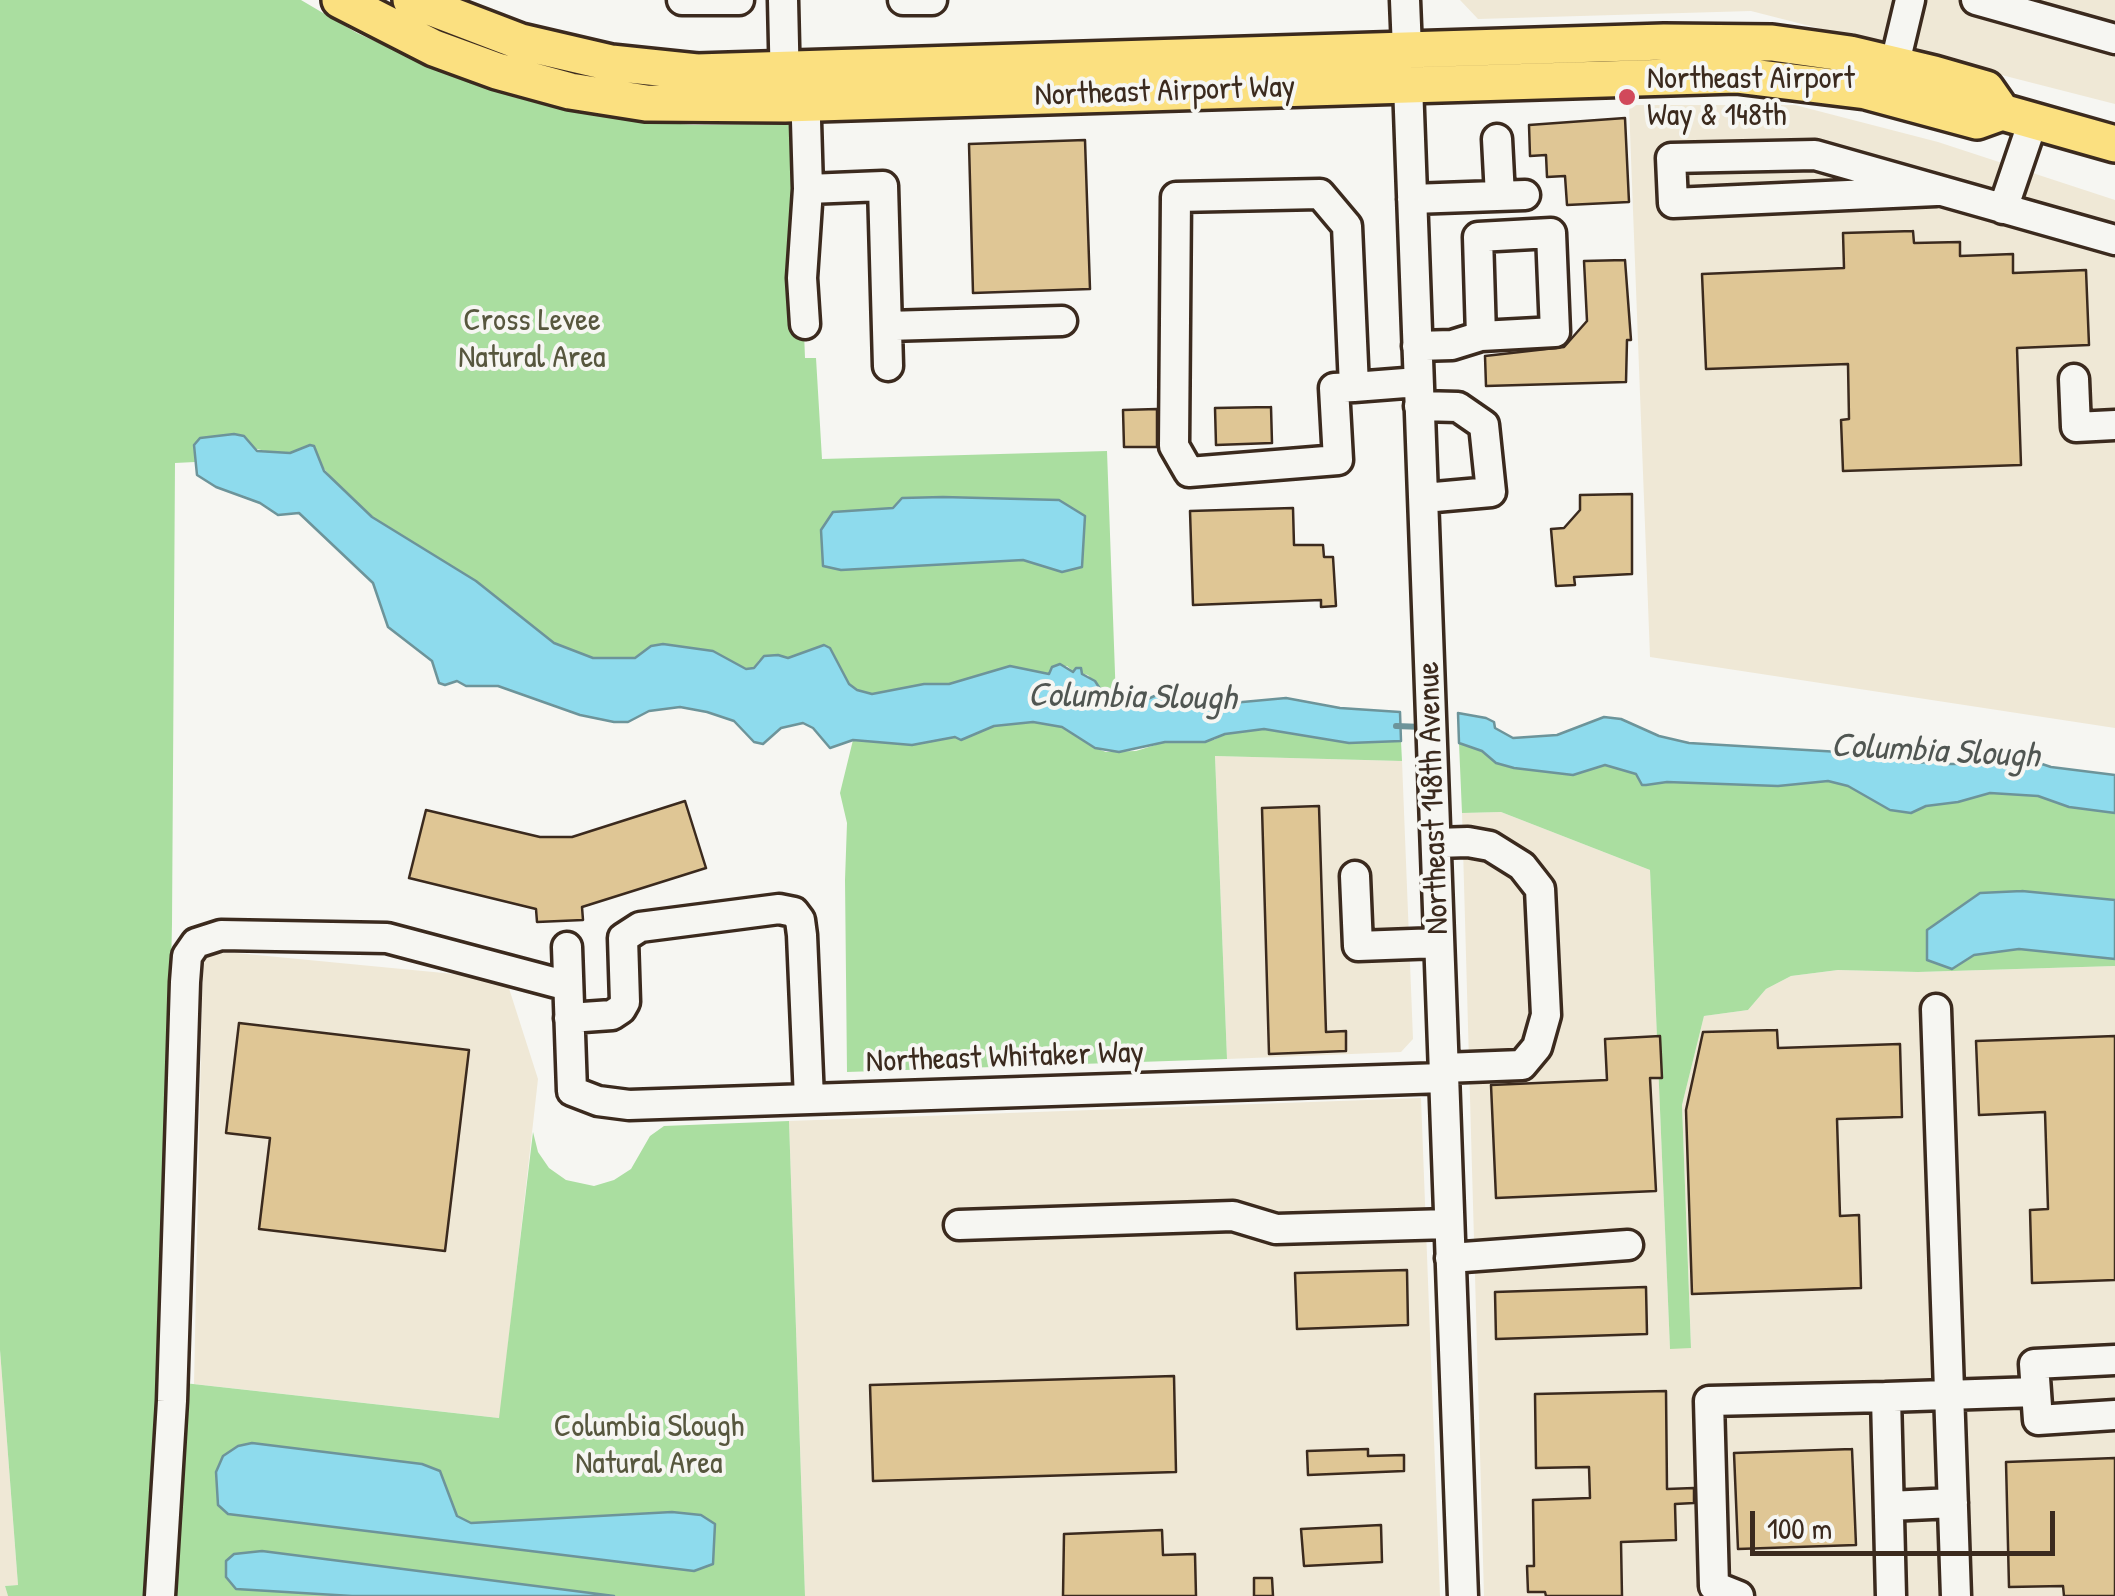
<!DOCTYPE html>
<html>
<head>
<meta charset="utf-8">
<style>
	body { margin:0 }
	#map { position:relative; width:2115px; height:1596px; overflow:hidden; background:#f6f6f2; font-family:"Patrick Hand",sans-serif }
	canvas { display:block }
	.scale { position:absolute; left:1750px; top:1511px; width:305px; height:45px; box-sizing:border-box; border:5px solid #3b2a1e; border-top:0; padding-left:12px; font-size:30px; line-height:35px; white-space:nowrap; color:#3b2a1e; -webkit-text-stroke:8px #f6f6f2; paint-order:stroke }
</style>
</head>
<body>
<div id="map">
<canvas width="2115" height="1596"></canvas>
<div class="scale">100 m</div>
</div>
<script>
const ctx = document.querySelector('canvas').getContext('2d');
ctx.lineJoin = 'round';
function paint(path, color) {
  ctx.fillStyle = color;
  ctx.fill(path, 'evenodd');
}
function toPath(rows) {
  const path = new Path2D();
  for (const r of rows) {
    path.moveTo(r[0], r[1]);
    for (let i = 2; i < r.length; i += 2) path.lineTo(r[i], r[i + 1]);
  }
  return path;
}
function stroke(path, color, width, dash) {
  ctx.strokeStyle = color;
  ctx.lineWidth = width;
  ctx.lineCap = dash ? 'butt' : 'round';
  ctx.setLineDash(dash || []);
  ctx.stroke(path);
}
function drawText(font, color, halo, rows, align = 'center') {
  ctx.font = font + ' "Patrick Hand",sans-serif';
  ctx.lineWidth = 8;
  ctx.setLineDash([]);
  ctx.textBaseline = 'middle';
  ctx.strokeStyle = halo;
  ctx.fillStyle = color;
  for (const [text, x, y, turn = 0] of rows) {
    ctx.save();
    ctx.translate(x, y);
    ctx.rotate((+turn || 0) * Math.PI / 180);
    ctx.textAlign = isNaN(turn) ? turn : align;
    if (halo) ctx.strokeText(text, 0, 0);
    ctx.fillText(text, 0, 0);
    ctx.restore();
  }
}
const built = toPath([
	[1460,0,2115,0,2115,104,1751,11,1478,19],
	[1629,105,1795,105,1938,142,2115,200,2115,728,1650,657],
	[1215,756,1402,761,1413,1039,1401,1052,1227,1059],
	[1501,812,1650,870,1670,1348,1691,1347,1682,1105,1704,1016,1748,1010,1766,989,1791,976,1838,970,1918,972,2115,966,2115,1596,1484,1596,1462,813],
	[203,953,236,953,506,979,538,1079,500,1418,194,1384],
	[1421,1098,1440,1596,805,1596,789,1121],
	[0,1350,18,1585,5,1586,8,1596,0,1596]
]);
const green = toPath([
	[0,0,301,0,357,33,416,60,478,86,528,99,640,121,694,125,796,124,805,358,816,358,822,459,1107,451,1116,701,1104,695,1088,675,1074,672,1067,666,1052,666,1050,674,1041,675,1029,670,1000,670,949,684,924,684,872,694,857,690,849,684,844,674,808,653,788,658,778,655,759,660,754,668,745,669,703,649,663,644,651,646,635,658,593,658,554,643,476,581,372,517,341,489,306,447,297,452,275,453,252,448,194,445,195,462,175,463,172,924,166,1209,157,1380,499,1418,533,1132,538,1152,549,1168,566,1180,594,1186,614,1180,631,1169,650,1136,664,1126,789,1121,805,1596,8,1596,5,1586,18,1585,0,1350],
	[1033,722,1062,727,1095,748,1106,752,1136,751,1165,742,1214,740,1225,734,1264,729,1349,743,1401,741,1402,761,1215,756,1227,1059,847,1072,845,880,847,823,840,793,853,740,912,745,955,737,961,740,994,726],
	[1459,743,1482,751,1496,763,1573,775,1605,765,1636,774,1642,784,1646,785,1667,782,1778,786,1828,781,1848,786,1890,810,1911,813,1926,806,1958,802,1990,793,2038,796,2069,807,2115,813,2115,966,1918,972,1838,970,1791,976,1766,989,1748,1010,1704,1016,1682,1105,1691,1348,1670,1349,1650,870,1501,812,1462,813]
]);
const water = toPath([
	[234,434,244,436,257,451,290,453,310,445,314,446,324,471,372,517,476,581,554,643,593,658,635,658,651,646,663,644,713,651,746,669,754,668,764,656,778,655,788,658,824,645,830,648,849,684,857,690,872,694,924,684,949,684,1010,666,1049,674,1052,667,1060,664,1073,672,1076,668,1081,668,1082,674,1095,681,1104,695,1118,701,1143,701,1166,691,1210,705,1286,698,1340,708,1400,712,1401,741,1349,743,1264,729,1225,734,1205,742,1165,742,1119,752,1095,748,1062,727,1033,722,994,726,961,740,955,737,912,745,853,740,830,748,813,728,803,723,781,728,763,744,754,742,734,721,707,712,680,707,649,711,628,722,614,722,580,715,498,686,466,686,457,681,445,685,439,683,432,661,388,627,373,583,299,513,278,515,260,503,216,487,197,475,194,445,200,438,234,434],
	[943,497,1059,500,1085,516,1082,567,1062,572,1023,560,841,570,823,566,821,530,833,512,893,508,902,498,943,497],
	[1458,713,1486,718,1494,722,1495,728,1513,738,1557,735,1604,717,1621,719,1659,736,1689,743,1890,755,1914,763,1930,762,1936,757,1940,763,1950,764,2039,763,2051,767,2115,775,2115,813,2069,807,2038,796,1990,793,1958,802,1926,806,1911,813,1890,810,1848,786,1828,781,1778,786,1667,782,1646,785,1642,785,1636,774,1605,765,1573,775,1514,768,1496,763,1482,751,1459,743,1458,713],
	[2022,891,2115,900,2115,959,2019,949,1974,955,1952,969,1927,960,1927,930,1980,893,2022,891],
	[252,1443,422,1464,440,1471,457,1516,471,1523,672,1512,701,1515,715,1524,713,1564,694,1571,228,1514,218,1505,216,1472,223,1456,238,1446,252,1443],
	[262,1551,614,1596,352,1596,236,1589,226,1577,226,1561,234,1554,262,1551]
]);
const stream = toPath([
	[1396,726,1423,727]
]);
const building = toPath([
	[1625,118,1629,202,1567,205,1565,176,1547,177,1546,155,1530,156,1529,125,1625,118],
	[1085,140,1090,289,973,293,969,144,1085,140],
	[1913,231,1914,243,1960,242,1960,256,2013,254,2013,273,2086,270,2089,345,2017,348,2021,465,1843,471,1841,420,1849,419,1848,364,1706,369,1702,274,1844,268,1843,233,1913,231],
	[1625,260,1631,340,1627,340,1626,382,1486,386,1485,356,1564,347,1587,321,1584,261,1625,260],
	[1271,407,1272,443,1216,445,1215,408,1271,407],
	[1157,409,1157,447,1124,447,1123,410,1157,409],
	[1632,494,1632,574,1574,577,1575,585,1556,586,1551,529,1564,528,1580,510,1580,495,1632,494],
	[1293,508,1294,545,1323,545,1324,557,1333,557,1336,606,1321,607,1321,600,1193,605,1190,511,1293,508],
	[685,801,706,868,582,907,583,920,537,922,536,909,409,878,426,810,540,837,572,837,685,801],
	[1319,806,1326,1032,1346,1031,1346,1051,1269,1054,1262,808,1319,806],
	[239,1023,469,1050,445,1251,259,1229,270,1138,226,1133,239,1023],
	[1777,1030,1778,1048,1900,1044,1902,1117,1837,1119,1840,1216,1859,1215,1861,1288,1692,1294,1686,1110,1703,1032,1777,1030],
	[1660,1036,1662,1078,1650,1078,1656,1191,1496,1198,1491,1085,1607,1080,1605,1039,1660,1036],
	[2115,1036,2115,1280,2032,1283,2030,1210,2048,1209,2045,1112,1979,1115,1976,1041,2115,1036],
	[1407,1270,1408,1325,1297,1329,1295,1273,1407,1270],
	[1646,1287,1647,1334,1496,1339,1495,1292,1646,1287],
	[1174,1376,1176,1472,873,1481,870,1385,1174,1376],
	[1666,1391,1667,1489,1694,1488,1694,1503,1675,1504,1676,1540,1621,1542,1622,1596,1546,1596,1545,1592,1528,1592,1527,1566,1534,1566,1533,1500,1590,1498,1589,1467,1536,1468,1535,1394,1666,1391],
	[1368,1449,1368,1456,1404,1455,1404,1471,1308,1475,1307,1451,1368,1449],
	[1852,1449,1856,1545,1738,1549,1734,1453,1852,1449],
	[2115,1458,2115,1596,2064,1596,2063,1586,2009,1587,2006,1462,2115,1458],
	[1381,1525,1382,1562,1304,1566,1301,1529,1381,1525],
	[1162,1530,1163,1555,1195,1554,1196,1596,1063,1596,1064,1534,1162,1530],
	[1254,1578,1272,1578,1273,1596,1254,1596,1254,1578]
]);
const minor = toPath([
	[682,0,739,0],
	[783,0,785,88],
	[903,0,932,0],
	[1405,0,1407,50],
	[1976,0,2115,39],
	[1895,63,1910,0],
	[1408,84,1463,1596],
	[805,87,808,189,883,186,888,366],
	[1497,139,1500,196],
	[1936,191,1673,203,1671,158,1815,155,2115,240],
	[1412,199,1525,195],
	[2003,209,2033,121],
	[805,324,802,278,808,189],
	[887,326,1062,321],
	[1417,346,1452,345,1481,336,1555,332,1551,233,1478,237,1481,336],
	[2074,379,2076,427,2115,425],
	[1354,387,1334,388,1338,460,1189,472,1174,446,1176,197,1320,194,1347,226,1354,387,1418,382],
	[1419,406,1458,407,1484,425,1491,492,1424,498],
	[1436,843,1468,842,1490,846,1522,866,1540,889,1546,1015,1537,1047,1522,1065,1443,1068],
	[1355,876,1358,946,1439,943],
	[567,947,572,1091,598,1101,629,1105,1443,1078],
	[1936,1009,1956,1596],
	[569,1018,612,1015,621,1009,625,1002,623,938,640,927,779,909,794,912,800,920,802,935,809,1099],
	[959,1225,1233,1216,1276,1229,1449,1224],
	[1450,1258,1628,1245],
	[2115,1360,2034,1364,2038,1420,2115,1415],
	[1889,1506,1953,1503],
	[160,1596,172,1401,185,982,187,956,196,943,221,935,387,938,568,986],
	[1739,1596,1714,1586,1709,1401,1886,1397],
	[1891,1596,1886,1397,2036,1392]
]);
const major = toPath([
	[340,0,434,48,497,71,570,91,646,103,785,104,1736,75,1866,91,1977,121,2002,112,2115,144],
	[411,0,521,42,611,63,697,72,1664,42,1772,43,1850,54,1934,74,1986,89,2002,112]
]);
const markers = [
	[1627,97,10,"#d1495b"]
];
const poiNames = [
	["Northeast Airport",1647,79],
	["Way & 148th",1647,116]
];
const streetNames = [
	["Northeast Airport Way",1165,92,-2],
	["Northeast 148th Avenue",1434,798,-92],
	["Northeast Whitaker Way",1005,1058,-2]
];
const parkNames = [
	["Cross Levee",532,321],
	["Natural Area",532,358],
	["Columbia Slough",649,1427],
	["Natural Area",649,1464]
];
const waterNames = [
	["Columbia Slough",1132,698,1],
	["Columbia Slough",1935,752,3]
];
paint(built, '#efe8d6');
paint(green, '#aadea0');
paint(water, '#8edbed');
stroke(water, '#6d949a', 2.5);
stroke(stream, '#6d949a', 6);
paint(building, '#dfc695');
stroke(building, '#3b2a1e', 2.5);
stroke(minor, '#3b2a1e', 35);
stroke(major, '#3b2a1e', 42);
stroke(minor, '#f6f6f2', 28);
stroke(major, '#fbe080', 35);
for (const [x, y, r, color] of markers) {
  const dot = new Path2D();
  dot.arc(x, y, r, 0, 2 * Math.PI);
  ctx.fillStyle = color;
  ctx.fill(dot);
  stroke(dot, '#f6f6f2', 4);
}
drawText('32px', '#3b2a1e', '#f6f6f2', poiNames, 'left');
drawText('32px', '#3b2a1e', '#f6f6f2', streetNames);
drawText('32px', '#57573e', '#f6f6f2', parkNames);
drawText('italic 35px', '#505652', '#f6f6f2', waterNames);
</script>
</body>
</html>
